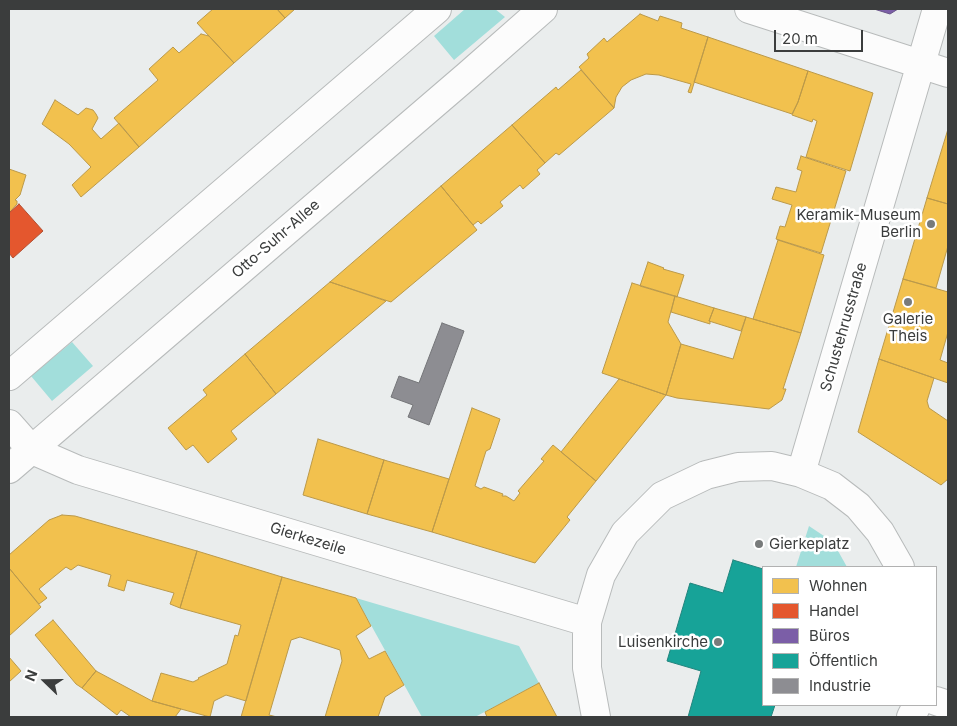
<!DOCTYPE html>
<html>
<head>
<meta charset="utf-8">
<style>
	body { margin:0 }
	#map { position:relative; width:957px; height:726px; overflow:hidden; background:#eaeded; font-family:Inter,sans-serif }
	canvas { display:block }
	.frame { position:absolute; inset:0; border:10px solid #3b3d3d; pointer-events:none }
	.legend { position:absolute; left:762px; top:566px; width:175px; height:140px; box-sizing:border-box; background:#fff; border:1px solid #b1b1b1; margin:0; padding:6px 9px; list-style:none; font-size:15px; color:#3b3d3d }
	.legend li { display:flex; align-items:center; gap:10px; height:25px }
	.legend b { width:25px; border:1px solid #b1b1b1 }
	.north { position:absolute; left:20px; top:656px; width:50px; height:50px; -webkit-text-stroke:4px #fff; paint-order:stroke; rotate:292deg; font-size:14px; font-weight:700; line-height:20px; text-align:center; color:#3b3d3d }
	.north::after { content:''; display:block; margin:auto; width:18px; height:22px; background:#3b3d3d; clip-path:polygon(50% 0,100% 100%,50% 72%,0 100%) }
	.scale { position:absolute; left:774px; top:30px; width:89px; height:22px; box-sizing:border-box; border:2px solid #3b3d3d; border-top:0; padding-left:6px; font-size:15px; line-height:18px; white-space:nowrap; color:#3b3d3d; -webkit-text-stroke:4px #fff; paint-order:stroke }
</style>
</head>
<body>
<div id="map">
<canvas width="957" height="726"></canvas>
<div class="frame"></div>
<ul class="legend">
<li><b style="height:14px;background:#f2c14e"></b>Wohnen</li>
<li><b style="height:14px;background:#e4572e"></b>Handel</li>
<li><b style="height:14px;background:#7b5ea7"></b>Büros</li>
<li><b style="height:14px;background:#17a398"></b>Öffentlich</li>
<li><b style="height:14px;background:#8d8d92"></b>Industrie</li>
</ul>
<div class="north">N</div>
<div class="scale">20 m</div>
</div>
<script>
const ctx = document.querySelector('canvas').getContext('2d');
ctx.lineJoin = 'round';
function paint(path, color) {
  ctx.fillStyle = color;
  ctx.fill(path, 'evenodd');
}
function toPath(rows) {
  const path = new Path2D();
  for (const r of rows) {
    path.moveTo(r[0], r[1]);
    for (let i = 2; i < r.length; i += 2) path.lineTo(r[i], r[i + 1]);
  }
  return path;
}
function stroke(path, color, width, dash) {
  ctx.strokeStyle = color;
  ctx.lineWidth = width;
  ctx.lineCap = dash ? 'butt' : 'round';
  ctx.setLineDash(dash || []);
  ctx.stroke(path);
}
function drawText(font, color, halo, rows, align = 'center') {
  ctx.font = font + ' Inter,sans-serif';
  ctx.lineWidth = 5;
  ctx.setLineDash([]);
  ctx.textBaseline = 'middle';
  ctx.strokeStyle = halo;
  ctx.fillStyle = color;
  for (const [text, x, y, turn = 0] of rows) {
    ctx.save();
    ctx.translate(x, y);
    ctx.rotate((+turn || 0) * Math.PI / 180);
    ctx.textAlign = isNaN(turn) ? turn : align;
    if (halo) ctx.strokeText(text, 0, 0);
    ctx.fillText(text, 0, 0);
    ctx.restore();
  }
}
const green = toPath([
	[465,9,495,9,505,17,454,60,434,36],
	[72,342,93,366,52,401,31,376],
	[809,526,833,542,847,567,796,567],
	[356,598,519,646,539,683,475,717,422,717]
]);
const homes = toPath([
	[213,9,277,9,285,18,234,63,197,23,213,9],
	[277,9,295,9,285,18,277,9],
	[640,14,658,21,660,16,682,23,681,28,708,37,691,93,688,92,691,84,659,75,646,74,631,80,622,87,616,97,614,108,579,67,589,58,587,54,604,38,607,42,640,14],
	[201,34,209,36,234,63,139,147,114,118,158,80,149,69,173,47,179,53,201,34],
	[708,37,808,71,798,102,792,114,694,82,708,37],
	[581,70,614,108,559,155,556,153,545,163,512,125,556,87,558,90,581,70],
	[808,71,873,93,850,171,806,157,817,121,813,119,812,122,792,115,798,102,808,71],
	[55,100,78,115,86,108,93,110,96,114,98,118,92,129,101,139,119,123,139,147,81,197,72,185,91,167,69,144,42,124,55,100],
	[512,125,545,163,537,170,540,174,523,189,520,185,500,202,503,206,481,224,478,221,473,225,441,186,512,125],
	[948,129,948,204,927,198,948,129],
	[801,156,846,171,821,253,776,239,780,226,785,227,792,205,772,199,776,187,796,192,802,171,797,169,801,156],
	[9,169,26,175,20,195,15,200,17,201,17,204,9,213,9,169],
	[441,186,477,230,391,302,330,282,441,186],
	[927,198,948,204,948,246,936,288,903,279,927,198],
	[778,240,824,255,801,333,753,319,778,240],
	[648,262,664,268,663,269,684,275,677,297,640,286,648,262],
	[903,279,948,292,948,332,940,360,948,363,948,383,879,359,903,279],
	[330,282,386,301,276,394,245,354,330,282],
	[632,283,675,296,668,322,681,344,666,395,602,373,632,283],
	[675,296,714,308,709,321,710,321,710,324,671,312,675,296],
	[714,308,746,317,741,331,709,321,714,308],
	[746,317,801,333,783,389,786,389,782,400,769,409,677,398,666,395,681,344,733,359,746,317],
	[245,354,276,394,231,431,237,439,208,463,193,445,186,450,168,428,207,395,203,390,245,354],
	[879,359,934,378,927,401,929,408,948,421,948,479,941,485,858,432,879,359],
	[619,379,666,395,596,481,561,452,619,379],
	[472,408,500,419,490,449,486,451,475,486,481,489,484,487,503,494,502,496,506,496,514,501,520,493,518,491,544,461,541,459,553,445,596,481,567,517,570,520,535,563,432,532,472,408],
	[318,439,384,460,367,514,303,495,318,439],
	[384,460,449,479,432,532,367,514,384,460],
	[62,515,75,516,197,551,180,608,170,604,174,593,127,580,124,591,108,586,111,575,78,565,71,570,66,567,39,589,47,598,39,604,9,568,9,555,49,520,62,515],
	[197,551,282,577,246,701,226,695,214,701,210,717,152,701,161,673,193,682,199,679,198,678,227,664,235,635,238,636,241,625,180,608,197,551],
	[9,568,41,607,9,636,9,568],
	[282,577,356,598,371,626,356,636,369,659,385,651,404,685,385,697,378,717,325,717,342,661,340,650,300,637,291,640,269,715,277,717,241,717,282,577],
	[53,620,96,671,82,688,76,684,35,635,53,620],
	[9,657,21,671,9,682,9,657],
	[96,671,152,701,181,709,175,717,131,717,121,710,117,715,82,688,96,671],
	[539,683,557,717,487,717,485,712,539,683]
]);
const shops = toPath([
	[19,204,43,231,13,258,9,253,9,213,19,204]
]);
const offices = toPath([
	[874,9,898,9,890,14,874,9]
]);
const public = toPath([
	[733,560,763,569,763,705,775,705,771,717,688,717,701,671,667,661,690,583,723,593,733,560]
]);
const industry = toPath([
	[442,323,464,331,429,425,408,417,413,405,391,397,399,376,419,383,442,323]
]);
const street = toPath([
	[749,9,948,73],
	[9,424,32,450,78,470,587,622],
	[801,473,937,9],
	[936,701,948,705],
	[596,717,587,668,587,622,601,575,625,533,662,496,706,475,738,467,772,466,801,473,832,486,858,506,880,532,900,567],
	[911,717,917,705]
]);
const secondary = toPath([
	[9,376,437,9],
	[9,469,468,75,543,9]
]);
const markers = [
	[931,224,5,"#787b7b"],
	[908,302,5,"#787b7b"],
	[759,544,5,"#787b7b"],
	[718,642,5,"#787b7b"]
];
const poiNames = [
	["Keramik-Museum",921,215],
	["Berlin",921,232],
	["Galerie",908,319,"center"],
	["Theis",908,336,"center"],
	["Gierkeplatz",769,544,"left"],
	["Luisenkirche",708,642]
];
const streetNames = [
	["Otto-Suhr-Allee",276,239,-41],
	["Schustehrusstraße",844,327,-74],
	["Gierkezeile",308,539,17]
];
paint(green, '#a2dedb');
paint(homes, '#f2c14e');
stroke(homes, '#bb9949', 1);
paint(shops, '#e4572e');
stroke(shops, '#b14f32', 1);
paint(offices, '#7b5ea7');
stroke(offices, '#685487', 1);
paint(public, '#17a398');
stroke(public, '#22847d', 1);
paint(industry, '#8d8d92');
stroke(industry, '#747578', 1);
stroke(street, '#b8bbbb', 30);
stroke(secondary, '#b8bbbb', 30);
stroke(street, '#fcfcfc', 28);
stroke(secondary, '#fcfcfc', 28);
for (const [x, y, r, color] of markers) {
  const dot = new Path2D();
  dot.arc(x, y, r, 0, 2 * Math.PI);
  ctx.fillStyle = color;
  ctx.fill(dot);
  stroke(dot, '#fff', 2);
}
drawText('15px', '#3b3d3d', '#fff', poiNames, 'right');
drawText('15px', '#3b3d3d', '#fff', streetNames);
</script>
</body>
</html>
